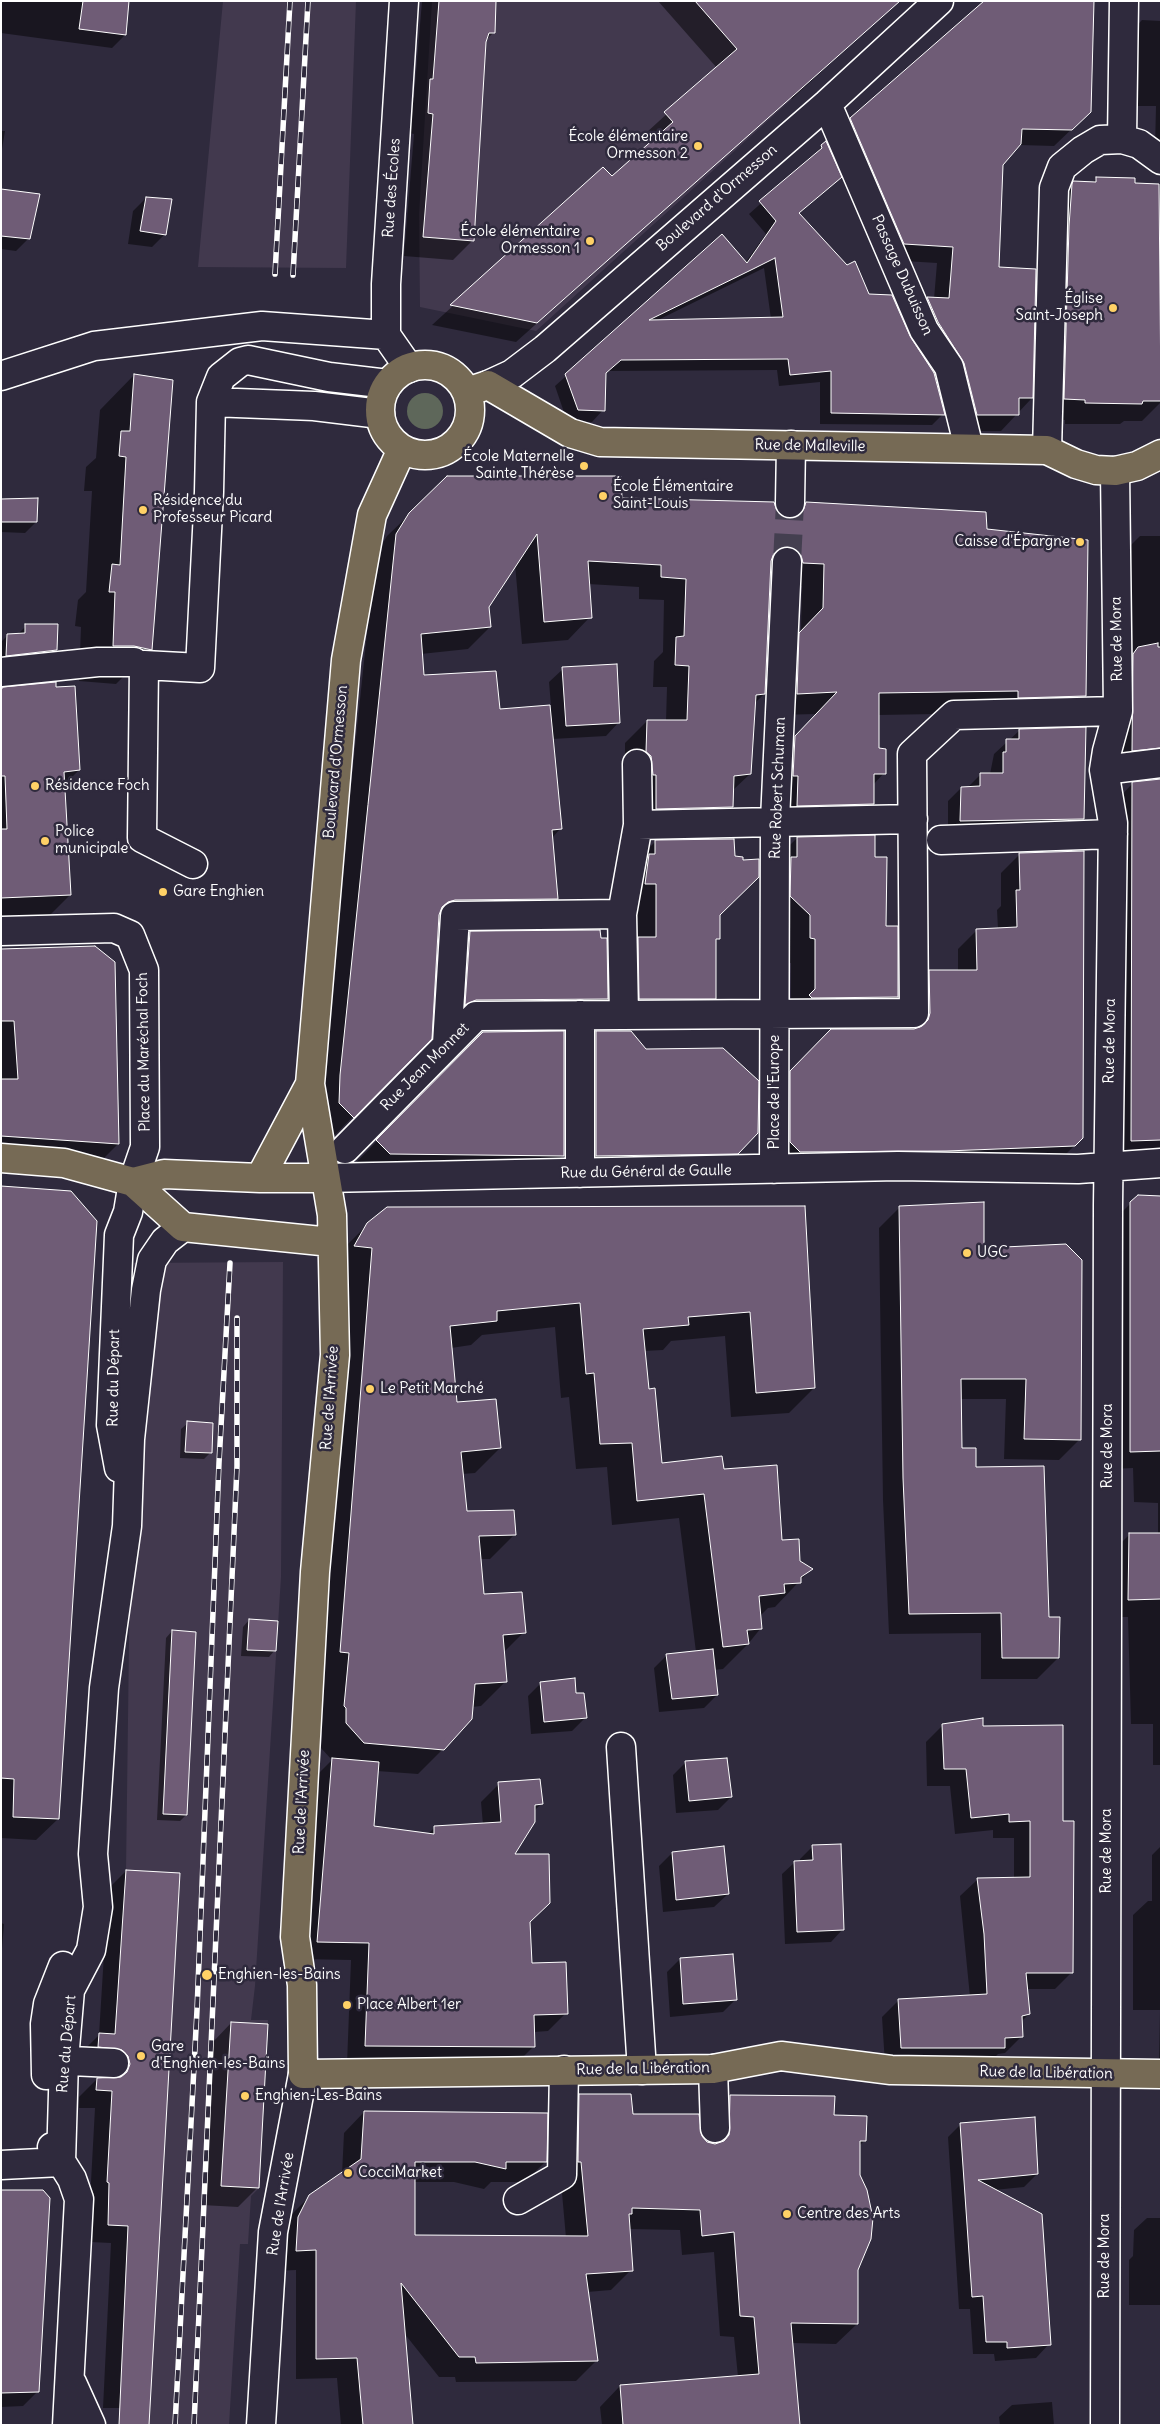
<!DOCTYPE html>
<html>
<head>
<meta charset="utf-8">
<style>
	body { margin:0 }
	#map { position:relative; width:1162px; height:2426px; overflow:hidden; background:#2f2a3d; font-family:Delius,sans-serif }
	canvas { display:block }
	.frame { position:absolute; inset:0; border:2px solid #fff; pointer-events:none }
</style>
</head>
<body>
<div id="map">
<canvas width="1162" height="2426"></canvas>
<div class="frame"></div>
</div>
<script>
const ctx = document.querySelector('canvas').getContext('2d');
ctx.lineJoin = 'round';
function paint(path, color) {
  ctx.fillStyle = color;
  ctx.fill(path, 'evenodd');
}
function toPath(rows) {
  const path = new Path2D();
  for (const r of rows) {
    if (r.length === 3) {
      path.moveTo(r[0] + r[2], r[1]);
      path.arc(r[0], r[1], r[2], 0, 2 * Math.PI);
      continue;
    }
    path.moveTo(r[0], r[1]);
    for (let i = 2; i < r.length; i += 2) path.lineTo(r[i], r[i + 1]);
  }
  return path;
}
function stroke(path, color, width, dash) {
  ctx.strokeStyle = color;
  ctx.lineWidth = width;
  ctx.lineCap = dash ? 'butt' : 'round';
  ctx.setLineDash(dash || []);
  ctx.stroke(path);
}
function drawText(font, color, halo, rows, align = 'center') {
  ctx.font = font + ' Delius,sans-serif';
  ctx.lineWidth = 5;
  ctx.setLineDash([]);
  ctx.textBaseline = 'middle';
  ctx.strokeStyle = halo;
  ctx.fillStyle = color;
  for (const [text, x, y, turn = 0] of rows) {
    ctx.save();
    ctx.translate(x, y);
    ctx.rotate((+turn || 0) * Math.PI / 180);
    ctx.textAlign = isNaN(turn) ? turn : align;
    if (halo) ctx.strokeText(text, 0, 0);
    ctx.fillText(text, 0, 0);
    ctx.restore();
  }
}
const built = toPath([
	[223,1,356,1,346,268,198,267],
	[432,1,725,1,805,87,536,331,420,307,419,214],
	[283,1262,281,1577,255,1986,251,2020,268,2020,259,2188,251,2196,248,2244,240,2244,229,2425,149,2425,140,2227,108,2225,109,2183,107,2182,126,1870,134,1263]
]);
const green = toPath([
	[425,411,18]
]);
const shadow = toPath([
	[1,1,128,1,125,35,112,48,1,33],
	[422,1,495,1,494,32,485,41,473,240,453,260,404,256,414,134,409,133,411,100,414,97],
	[658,1,897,1,792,99,790,97,516,342,432,325,603,169,612,178,653,141,646,133,717,68],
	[1142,20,1161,21,1161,149,1155,149,1156,106,1124,106,1126,37],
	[851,119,1076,125,1054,146,1019,145,1002,164,998,269,1032,398,1001,431,961,431,948,380,911,315,927,299,934,299,937,263,888,260,834,136],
	[1,131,5,131,1,155],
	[822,146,840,177,798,214,868,296,943,414,932,425,820,424,820,382,779,386,777,370,608,371,605,374,603,410,592,422,567,421,555,386,722,236,745,263,766,234,749,214,811,159],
	[764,268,771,319,656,321],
	[1096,179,1134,184,1159,229,1161,229,1161,402,1142,421,1124,421,1120,424,1065,424,1065,420,1044,419,1053,203,1074,182,1092,183],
	[1,190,29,238,16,251,1,249],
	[146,198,165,234,152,247,128,244,133,211],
	[134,375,151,649,116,684,79,681,81,627,75,626,78,600,86,592,92,491,84,491,86,467,96,458,100,410],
	[620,499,776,512,782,518,790,520,806,504,985,530,1085,696,1063,718,996,713,878,715,878,750,884,773,873,785,873,804,851,826,776,828,773,759,817,714,775,715,778,656,801,631,802,586,781,585,774,571,770,570,764,694,754,704,750,774,732,791,732,807,710,829,634,831,625,774,625,743,647,721,666,721,667,687,653,687,654,661,663,652,664,600,639,599,639,587,588,584,590,617,568,640,522,644,515,564,488,607,490,627,468,649,421,654,423,677,499,710,551,706,549,682,563,669,619,722,606,736,552,739,560,829,552,838,557,899,535,921,438,922,430,1038,331,1139,318,1099,375,557,387,536,410,514],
	[1,500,36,522,25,533,1,532],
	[1140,536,1161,536,1161,1159,1110,1162,1112,805,1133,783,1154,780,1153,775,1112,771,1119,557],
	[26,626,56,650,45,660,1,665,1,642,8,635,17,635],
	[55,683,79,770,64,785,70,895,48,917,1,919,1,689],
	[1020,730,1083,819,1070,832,948,833,948,801,961,788,967,788,981,774,990,774,994,754],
	[797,838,873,858,897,997,872,1022,791,1015,791,963,786,963,772,863],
	[656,841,733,857,718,915,719,938,714,942,714,998,689,1023,615,1024,631,866],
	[1020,854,1082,1138,1063,1157,781,1171,771,1092,832,1030,911,1030,911,990,930,971,958,972,958,949,977,930,998,929,997,910,1001,906,1001,873],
	[470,933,600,939,607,999,587,1018,455,1019,451,952],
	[1,950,118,1144,96,1166,1,1159],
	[596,1032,645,1051,757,1133,713,1177,572,1179,572,1056],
	[447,1069,563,1155,528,1190,355,1189,342,1177],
	[1,1188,58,1819,36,1840,1,1838],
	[1161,1197,1161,1765,1153,1765,1153,1724,1131,1724,1128,1617,1111,1617,1112,1552,1130,1534,1158,1534,1158,1503,1134,1502,1133,1468,1112,1469,1113,1221,1131,1203],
	[804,1207,814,1388,789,1413,731,1417,725,1336,671,1341,663,1350,644,1351,647,1390,661,1464,723,1470,799,1561,811,1569,775,1607,768,1608,760,1616,761,1628,748,1644,723,1669,714,1670,717,1695,704,1708,659,1712,654,1668,667,1655,696,1652,679,1518,612,1525,607,1467,576,1469,569,1397,561,1398,555,1327,482,1335,471,1345,451,1348,456,1404,500,1448,475,1473,462,1474,466,1512,515,1534,490,1559,480,1559,483,1595,524,1632,503,1653,506,1681,481,1706,472,1707,443,1749,418,1774,377,1771,373,1827,428,1834,435,1827,483,1825,481,1802,499,1784,541,1804,534,1811,512,1856,529,1922,531,1965,566,2013,548,2031,534,2032,534,2046,516,2064,347,2064,351,1960,300,1959,315,1777,332,1760,321,1748,322,1733,320,1731,324,1677,316,1677,348,1272,331,1270,342,1250,368,1224],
	[900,1207,983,1250,1080,1439,1059,1460,1004,1459,1006,1399,960,1399,961,1449,975,1468,1048,1618,1058,1658,1037,1679,981,1679,981,1633,889,1634,883,1500,879,1228],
	[188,1423,210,1453,204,1459,180,1458,181,1429],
	[249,1620,275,1650,269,1657,241,1656,243,1627],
	[172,1631,186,1815,180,1821,157,1820,166,1638],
	[541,1683,575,1694,585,1718,572,1731,531,1734,528,1696],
	[943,1725,982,1728,1062,1822,1072,1972,1055,1989,1026,1989,1029,2014,1021,2022,1022,2036,1005,2053,998,2054,987,2065,885,2064,882,2017,898,2001,970,1997,960,1896,977,1880,1014,1878,1014,1838,993,1838,993,1830,955,1834,950,1786,927,1786,926,1742],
	[686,1762,731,1797,718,1810,676,1813,673,1775],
	[813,1846,843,1929,831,1942,785,1944,782,1874,795,1862,800,1862,800,1859],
	[1161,1846,1161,2065,1159,2065,1160,2010,1133,2010,1133,1915,1148,1901,1152,1901,1152,1855],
	[672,1853,728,1894,714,1907,663,1912,659,1866],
	[126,1871,178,1874,131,2408,103,2408,111,2243,90,2242,90,2200,95,2108,79,2108,79,2097,97,2079,111,2079,111,2074,82,2052,99,2035,108,1889],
	[1,1923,4,1924,1,1961],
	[680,1959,736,1999,723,2012,670,2017,667,1972],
	[231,2023,258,2187,238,2207,202,2205,212,2043],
	[580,2095,632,2116,700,2136,709,2143,710,2117,730,2097,832,2116,865,2140,859,2146,857,2324,836,2344,791,2343,799,2425,602,2425,600,2407,620,2386,738,2377,734,2337,720,2336,714,2252,682,2255,680,2230,629,2229,631,2270,611,2290,587,2292,596,2361,576,2381,456,2382,455,2377,439,2377,404,2333,411,2425,341,2425,337,2378,296,2379,296,2270,276,2271,289,2217,310,2196,342,2174,344,2133,364,2112,545,2162,525,2182,491,2182,484,2189,454,2182,414,2182,414,2237,566,2238,561,2182,559,2115],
	[961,2124,1037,2174,1024,2187,994,2190,1049,2344,1036,2358,995,2361,994,2354,973,2354,970,2309,959,2309,948,2137],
	[1,2192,38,2391,23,2406,1,2407],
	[1147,2218,1161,2218,1161,2305,1129,2305,1129,2260,1133,2256,1134,2230],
	[1052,2402,1054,2425,1000,2425,999,2417,1012,2405]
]);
const building = toPath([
	[83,1,129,1,126,35,79,29,83,1],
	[439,1,496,1,495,33,489,33,486,42,474,241,423,237,433,114,428,113,430,79,433,79,439,1],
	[695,1,900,1,537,323,450,305,603,167,612,176,673,122,664,112,737,49,695,1],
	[984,1,1094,1,1091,112,1072,130,1022,129,1021,144,1003,165,999,267,1036,269,1033,398,1019,398,1019,415,977,415,964,363,938,322,927,297,949,298,953,247,904,244,850,118,984,1],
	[826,141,842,177,799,213,847,265,855,261,869,294,892,295,910,336,934,373,945,415,831,413,831,371,790,375,788,359,621,360,606,373,605,411,578,410,565,374,722,234,747,263,776,221,759,201,822,148,821,145,826,141],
	[775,258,783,317,649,320,753,269,775,258],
	[1096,177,1135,178,1135,183,1159,184,1161,401,1143,401,1142,404,1085,403,1085,400,1064,399,1069,226,1072,184,1073,181,1096,182,1096,177],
	[1,189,40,194,30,239,1,236,1,189],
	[146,197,172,199,166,235,140,231,146,197],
	[134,374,173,380,152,650,134,646,113,646,115,592,109,592,112,564,120,565,126,457,119,456,121,431,130,431,134,374],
	[447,476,621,476,622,498,774,502,777,511,782,517,789,519,797,517,803,511,806,502,986,512,987,529,1088,540,1086,696,1018,698,1018,691,879,693,879,748,886,749,886,774,874,774,874,804,797,806,798,776,793,776,795,736,837,692,797,694,799,633,823,608,824,564,803,563,801,555,796,549,788,546,780,548,774,553,771,561,765,694,756,695,751,774,734,776,733,807,656,809,656,775,653,775,651,756,646,752,647,720,687,720,689,666,675,665,676,637,684,636,686,579,661,577,661,565,588,561,592,618,544,622,537,534,489,607,491,627,421,634,424,675,496,671,500,709,550,705,562,829,552,830,558,899,455,900,448,902,442,907,439,915,432,1039,354,1118,339,1103,340,1075,396,534,409,513,447,476],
	[38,498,37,522,1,522,1,499,38,498],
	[25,624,58,624,57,650,6,656,7,634,25,633,25,624],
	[1158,643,1158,647,1161,647,1161,748,1132,751,1133,654,1138,647,1158,643],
	[617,664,620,723,566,726,562,667,617,664],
	[56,682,56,687,75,686,80,770,64,772,71,895,1,898,1,829,7,829,5,776,1,776,1,690,3,687,56,682],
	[1086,727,1084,819,960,821,961,787,980,786,980,773,1003,773,1003,752,1006,752,1006,739,1019,739,1019,729,1086,727],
	[1161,779,1161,1140,1131,1141,1132,782,1161,779],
	[875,835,875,857,887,857,886,926,898,926,898,997,812,998,809,995,815,989,815,939,810,938,810,915,790,896,791,857,797,857,797,837,875,835],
	[734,839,735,856,743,857,743,860,759,859,759,877,720,915,720,939,716,939,716,999,639,999,638,937,656,937,656,884,645,884,649,854,655,854,655,840,734,839],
	[1084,851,1083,1138,1075,1146,946,1151,800,1152,790,1142,790,1071,831,1029,914,1029,922,1026,928,1020,930,1013,929,970,977,970,976,929,1017,927,1016,890,1020,890,1019,853,1084,851],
	[600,930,601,938,607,938,608,999,476,1000,465,1005,470,931,600,930],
	[95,946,115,962,119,1144,1,1136,1,1079,18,1079,14,1021,1,1021,1,949,95,946],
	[564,1031,564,1156,390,1154,376,1140,483,1032,564,1031],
	[596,1031,631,1031,646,1049,723,1048,759,1081,758,1133,738,1154,596,1156,596,1031],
	[1,1186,71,1191,97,1221,59,1819,13,1817,14,1779,1,1778,1,1186],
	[1138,1195,1161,1196,1161,1451,1130,1452,1130,1202,1138,1195],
	[984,1202,984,1248,1066,1244,1082,1260,1081,1440,1024,1439,1026,1379,961,1379,962,1448,976,1448,976,1467,1044,1466,1049,1617,1060,1617,1059,1658,1002,1658,1001,1613,909,1614,903,1478,899,1206,984,1202],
	[805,1206,815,1388,756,1393,750,1312,688,1317,689,1325,643,1329,649,1389,655,1388,662,1463,722,1456,724,1469,777,1465,782,1540,799,1539,800,1561,813,1569,801,1577,801,1583,784,1584,785,1593,759,1596,762,1629,747,1630,749,1644,723,1647,704,1494,637,1501,632,1443,600,1444,594,1373,586,1374,580,1303,497,1311,497,1321,450,1326,457,1402,496,1399,501,1448,461,1452,467,1511,514,1510,516,1535,479,1536,484,1594,522,1592,526,1633,503,1635,507,1682,475,1684,472,1719,444,1750,364,1743,346,1723,346,1708,344,1706,349,1653,340,1652,372,1248,354,1246,367,1223,387,1207,805,1206],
	[187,1421,213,1423,212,1453,185,1452,187,1421],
	[1129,1533,1161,1533,1161,1599,1128,1600,1129,1533],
	[249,1619,278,1621,276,1651,247,1650,249,1619],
	[172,1630,196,1632,187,1815,163,1814,172,1630],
	[713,1649,718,1695,672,1699,666,1654,713,1649],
	[575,1678,576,1693,584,1693,587,1718,544,1722,540,1682,575,1678],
	[983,1718,983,1726,1063,1725,1063,1821,1074,1821,1073,1973,1026,1973,1030,2014,1022,2016,1023,2037,1005,2038,1005,2048,901,2048,898,1999,987,1994,984,1934,977,1878,1030,1877,1030,1821,1009,1822,1009,1814,971,1818,966,1769,944,1769,942,1724,983,1718],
	[332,1758,379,1762,374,1826,434,1834,434,1826,501,1822,498,1782,540,1779,543,1804,535,1805,535,1822,515,1854,549,1854,550,1903,530,1922,532,1963,566,1962,568,2014,534,2015,535,2047,365,2046,369,1943,317,1942,332,1758],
	[727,1758,732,1797,689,1801,685,1761,727,1758],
	[841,1844,844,1930,797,1932,794,1861,813,1860,812,1845,841,1844],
	[724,1846,729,1894,676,1900,672,1852,724,1846],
	[126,1870,180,1873,149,2425,119,2425,128,2226,108,2225,109,2183,107,2182,112,2091,96,2090,97,2078,121,2077,127,2072,130,2064,128,2056,122,2050,98,2047,99,2033,115,2034,126,1870],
	[733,1954,737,2000,683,2004,680,1958,733,1954],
	[231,2022,268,2024,259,2188,221,2186,231,2022],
	[579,2094,631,2094,633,2114,699,2114,702,2136,707,2142,715,2144,724,2141,729,2135,730,2095,835,2096,834,2115,867,2116,866,2141,860,2141,860,2175,867,2190,873,2218,871,2239,858,2270,858,2324,791,2323,800,2425,623,2425,620,2385,759,2374,754,2317,740,2316,734,2232,702,2236,700,2210,632,2208,632,2214,629,2214,633,2271,586,2274,598,2361,476,2363,475,2357,459,2357,401,2283,413,2425,363,2425,357,2358,316,2359,316,2250,296,2251,298,2217,309,2195,361,2159,364,2111,548,2113,547,2162,506,2162,506,2169,475,2162,415,2162,415,2235,588,2236,581,2162,578,2162,579,2094],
	[1035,2117,1038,2174,978,2180,1042,2214,1051,2345,1007,2348,1007,2342,986,2342,983,2296,972,2297,960,2123,1035,2117],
	[1,2190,43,2190,50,2198,39,2392,1,2393,1,2190]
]);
const minorTunnel = toPath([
	[787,562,790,503]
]);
const minor = toPath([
	[404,1,386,284,386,335,409,368],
	[827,104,924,330,949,367,969,448],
	[1122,139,1124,1],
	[1,376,94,346,262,326,386,335],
	[488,385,512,374,545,349,827,104,939,1],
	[211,402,314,406,380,414],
	[1047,450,1054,188,1062,167,1083,150,1100,140,1122,139,1139,144,1161,160],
	[790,503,791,445],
	[1,672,98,662,134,662],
	[1104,770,1161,763],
	[638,825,913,819],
	[941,840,1113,834],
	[193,864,142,838,144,665,200,668,209,492,211,402,221,377,240,362,248,360,329,377,388,384],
	[1,931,114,928,130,935,144,970,145,1147,133,1182,128,1212,119,1235,111,1425,119,1468],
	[580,1015,580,1173],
	[624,1015,622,914,638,825,637,764],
	[447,1044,455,916,622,914],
	[345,1149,476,1016,914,1013,912,754,954,715,1118,711],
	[774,1169,775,820,787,562],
	[325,1178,898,1166,1078,1169,1161,1163],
	[621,1747,642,2070],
	[70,2061,114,2063],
	[713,2069,715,2128],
	[46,2075,45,2024,48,2004,63,1966],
	[52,2147,72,2179,79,2199,67,2425],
	[61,2162,64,2060,70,1990,91,1950,98,1907,93,1854,104,1688,127,1526,130,1439,146,1290,152,1260,165,1241,183,1227],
	[1,2165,61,2162],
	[518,2200,562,2175,564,2070],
	[72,2383,91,2425],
	[261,2425,273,2232,303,2074],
	[1105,2425,1108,1205,1113,823,1104,770,1107,751,1118,711,1115,471]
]);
const major = toPath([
	[425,410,45],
	[467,392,488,385,570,433,600,442,1047,450,1076,464,1096,470,1115,471,1137,466,1161,454],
	[402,449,372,515,346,660,310,1084,332,1215,335,1355,315,1572,295,1937,302,1985,303,2074,713,2069,781,2056,891,2070,1161,2074],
	[1,1158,64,1163,133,1182,183,1227,331,1242],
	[260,1178,310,1084],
	[133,1182,164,1174,260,1178,325,1178]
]);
const rail = toPath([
	[275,274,290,1],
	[293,275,308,1],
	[175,2425,197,2010,219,1463,230,1263],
	[194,2425,237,1466,237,1318]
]);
const markers = [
	[698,146,5,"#ffd166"],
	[590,241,5,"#ffd166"],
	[1113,308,5,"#ffd166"],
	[584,466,5,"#ffd166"],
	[603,496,5,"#ffd166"],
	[143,510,5,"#ffd166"],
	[1080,542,5,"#ffd166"],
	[35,786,5,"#ffd166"],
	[45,841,5,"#ffd166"],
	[163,892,5,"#ffd166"],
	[967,1253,5,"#ffd166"],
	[370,1389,5,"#ffd166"],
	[207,1975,6,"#ffd166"],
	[347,2005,5,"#ffd166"],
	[141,2056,5,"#ffd166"],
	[245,2096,5,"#ffd166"],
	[348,2173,5,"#ffd166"],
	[787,2214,5,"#ffd166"]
];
const poiNames = [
	["École élémentaire",688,137,"right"],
	["Ormesson 2",688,154,"right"],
	["École élémentaire",580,232,"right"],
	["Ormesson 1",580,249,"right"],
	["Église",1103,299,"right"],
	["Saint-Joseph",1103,316,"right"],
	["École Maternelle",574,457,"right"],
	["Sainte Thérèse",574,474,"right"],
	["École Élémentaire",613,487],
	["Saint-Louis",613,504],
	["Résidence du",153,501],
	["Professeur Picard",153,518],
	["Caisse d'Épargne",1070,542,"right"],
	["Résidence Foch",45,786],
	["Police",55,832],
	["municipale",55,849],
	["Gare Enghien",173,892],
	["UGC",977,1253],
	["Le Petit Marché",380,1389],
	["Enghien-les-Bains",218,1975],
	["Place Albert 1er",357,2005],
	["Gare",151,2047],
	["d'Enghien-les-Bains",151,2064],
	["Enghien-Les-Bains",255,2096],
	["CocciMarket",358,2173],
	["Centre des Arts",797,2214]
];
const streetNames = [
	["Rue des Écoles",392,188,-86],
	["Boulevard d'Ormesson",717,198,-41],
	["Passage Dubuisson",902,275,66],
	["Rue de Malleville",810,446,1],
	["Rue de Mora",1117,639,-91],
	["Boulevard d'Ormesson",336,762,-85],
	["Rue Robert Schuman",778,788,-88],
	["Rue de Mora",1110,1041,-89],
	["Place du Maréchal Foch",144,1052,-91],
	["Rue Jean Monnet",425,1067,-45],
	["Place de l'Europe",775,1092,-90],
	["Rue du Général de Gaulle",646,1172,-1],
	["Rue du Départ",114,1378,-89],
	["Rue de l'Arrivée",330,1398,-86],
	["Rue de Mora",1108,1446,-90],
	["Rue de l'Arrivée",302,1802,-87],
	["Rue de Mora",1107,1851,-90],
	["Rue du Départ",67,2044,-85],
	["Rue de la Libération",643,2069,-1],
	["Rue de la Libération",1046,2073,1],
	["Rue de l'Arrivée",281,2204,-81],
	["Rue de Mora",1105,2256,-90]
];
paint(built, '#42394e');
paint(green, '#5e675a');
paint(shadow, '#0007');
paint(building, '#6f5c76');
stroke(building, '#fff', 1);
stroke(minorTunnel, '#443f50', 28, [28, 14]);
stroke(minor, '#fff', 31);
stroke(major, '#fff', 31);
stroke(minor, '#2f2a3d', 28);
stroke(major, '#766a55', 28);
stroke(rail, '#fff', 5.5);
stroke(rail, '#2f2a3d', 4, [11]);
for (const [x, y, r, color] of markers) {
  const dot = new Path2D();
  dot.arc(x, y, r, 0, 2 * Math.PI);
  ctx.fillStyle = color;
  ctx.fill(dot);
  stroke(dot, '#2f2a3d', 2);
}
drawText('15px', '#fff', '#2f2a3d', poiNames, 'left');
drawText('15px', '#fff', '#2f2a3d', streetNames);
</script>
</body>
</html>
